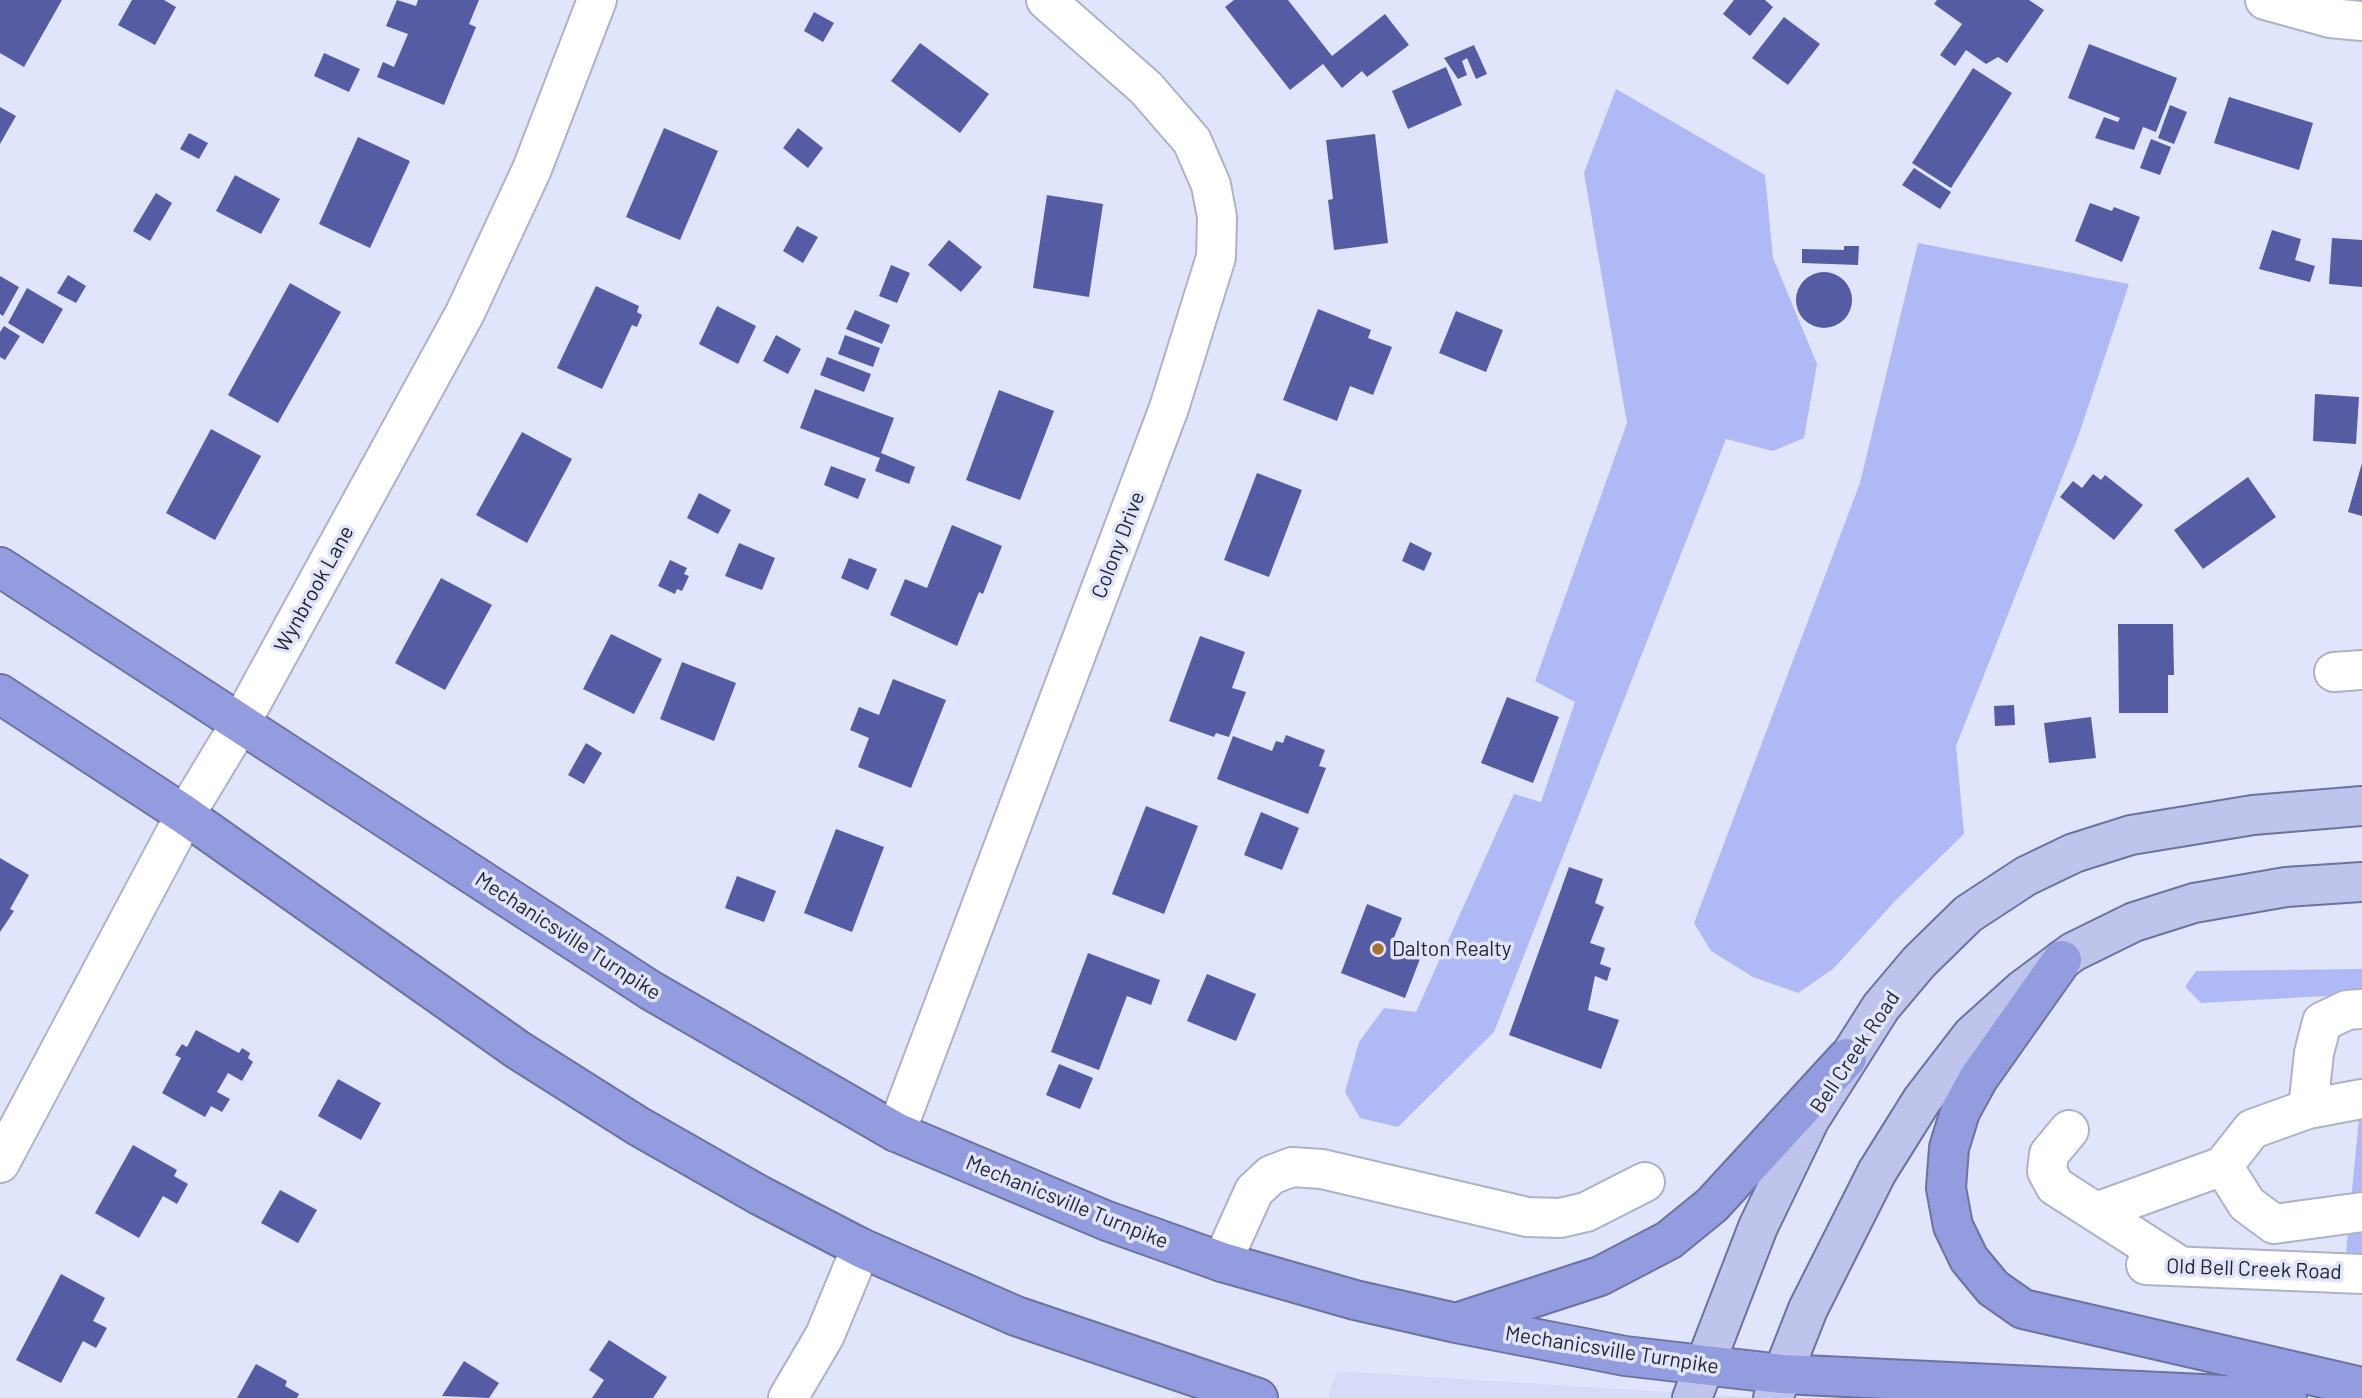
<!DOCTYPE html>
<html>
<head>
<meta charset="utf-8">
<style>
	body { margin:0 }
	canvas { display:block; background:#e1e5fb }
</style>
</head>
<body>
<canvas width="2362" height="1398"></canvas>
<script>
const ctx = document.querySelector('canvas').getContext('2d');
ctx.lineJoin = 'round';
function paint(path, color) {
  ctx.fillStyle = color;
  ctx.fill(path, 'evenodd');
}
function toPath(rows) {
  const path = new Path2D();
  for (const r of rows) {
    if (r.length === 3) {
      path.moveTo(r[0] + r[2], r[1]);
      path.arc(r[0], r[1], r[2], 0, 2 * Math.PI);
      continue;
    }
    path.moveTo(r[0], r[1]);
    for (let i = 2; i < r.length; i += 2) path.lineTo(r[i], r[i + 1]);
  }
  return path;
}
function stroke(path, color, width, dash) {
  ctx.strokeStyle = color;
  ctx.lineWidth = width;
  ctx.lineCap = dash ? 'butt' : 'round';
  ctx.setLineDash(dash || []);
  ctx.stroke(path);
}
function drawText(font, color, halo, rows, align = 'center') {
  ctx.font = font + ' Barlow,sans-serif';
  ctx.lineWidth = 7;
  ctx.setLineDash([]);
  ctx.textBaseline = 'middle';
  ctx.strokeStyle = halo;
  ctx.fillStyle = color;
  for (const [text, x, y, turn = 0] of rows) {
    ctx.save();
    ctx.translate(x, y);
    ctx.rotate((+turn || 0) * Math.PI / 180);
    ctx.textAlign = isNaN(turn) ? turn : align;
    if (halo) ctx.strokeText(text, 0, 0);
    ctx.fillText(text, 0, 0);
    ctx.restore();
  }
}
const built = toPath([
	[1336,1371,1764,1398,1328,1398]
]);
const green = toPath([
	[1616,89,1765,175,1773,258,1817,364,1804,438,1773,451,1726,439,1494,1032,1398,1127,1360,1118,1345,1092,1359,1042,1384,1008,1416,1012,1514,794,1541,802,1575,702,1535,681,1627,423,1584,173],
	[1918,243,2129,284,2078,437,1956,746,1964,834,1896,900,1833,969,1798,993,1753,977,1711,951,1694,923,1860,483],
	[2362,969,2362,994,2201,1003,2185,987,2196,971],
	[2362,1087,2362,1253,2346,1253]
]);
const building = toPath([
	[0,0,62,0,24,67,0,53],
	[132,0,164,0,176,7,155,45,118,25],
	[397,0,416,6,418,0,479,0,469,24,476,27,444,105,377,77,383,62,394,67,408,34,386,26],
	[1234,0,1288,0,1332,56,1385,14,1409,45,1367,77,1362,71,1342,88,1323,64,1290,90,1225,7],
	[1734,0,1765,0,1773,7,1750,36,1723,14],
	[1937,0,2029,0,2044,10,2007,63,1998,57,1986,64,1966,50,1955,66,1940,55,1962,24,1934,4],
	[814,12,834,23,823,42,804,31],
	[1784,17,1820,44,1788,85,1752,58],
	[920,43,989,94,960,133,891,81],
	[2089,44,2177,78,2156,132,2143,127,2134,150,2095,138,2104,117,2118,122,2120,118,2068,98],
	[1474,45,1487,74,1476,79,1467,58,1462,61,1467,75,1458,79,1444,58],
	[324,53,360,69,349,92,314,76],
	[1446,67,1462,105,1408,129,1392,91],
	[1973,68,2012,93,1951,188,1912,163],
	[2229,97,2313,123,2299,170,2214,143],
	[2170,105,2187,112,2174,144,2158,138],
	[0,107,16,116,0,144],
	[664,128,718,151,680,240,626,217],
	[798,128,823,148,808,168,783,148],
	[189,133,208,143,199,159,180,149],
	[1375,134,1388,243,1334,250,1328,200,1333,199,1326,140],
	[358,137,410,161,370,248,319,224],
	[2151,139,2171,147,2160,175,2140,168],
	[1914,168,1951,192,1940,209,1902,185],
	[235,175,280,199,261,234,216,211],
	[156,193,172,203,150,241,133,231],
	[1047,195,1103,204,1089,297,1033,288],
	[2090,203,2112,211,2114,207,2140,217,2122,262,2075,241],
	[797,226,818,237,803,263,783,251],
	[2272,230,2301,239,2295,260,2315,266,2310,282,2259,269],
	[2332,238,2362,240,2362,287,2329,284],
	[949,240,982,267,961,292,928,265],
	[1844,246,1859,246,1858,265,1802,263,1802,249,1844,250],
	[891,265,910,273,897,303,879,296],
	[1824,300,28],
	[68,275,86,286,76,303,57,293],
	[0,276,19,287,3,316,0,314],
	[290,283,341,312,278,423,228,395],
	[596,286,639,306,637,312,642,315,637,327,632,325,602,389,557,368],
	[27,288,63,309,43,344,8,323],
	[717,306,756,326,738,364,699,344],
	[1318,309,1371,330,1368,338,1392,347,1373,395,1350,386,1337,421,1283,400],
	[855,310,890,325,882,344,846,329],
	[1456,311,1503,330,1486,372,1439,353],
	[4,326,20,336,5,360,0,357,0,332],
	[776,335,801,349,788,374,763,361],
	[845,335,880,348,873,367,838,354],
	[827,357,871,374,864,392,820,375],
	[815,389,894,418,881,453,915,467,909,484,875,471,880,458,800,428],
	[999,390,1054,411,1020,500,966,480],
	[2315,394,2359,397,2356,444,2313,441],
	[211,429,261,456,215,540,166,513],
	[522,432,572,459,527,543,476,515],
	[2362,463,2362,516,2348,512],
	[831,466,866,479,858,499,824,485],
	[1257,473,1302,490,1269,577,1224,560],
	[2093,474,2101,480,2105,475,2143,505,2114,540,2060,497,2073,481,2082,488],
	[2248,477,2276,517,2203,569,2174,530],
	[699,493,731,510,718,534,687,518],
	[952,525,1002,546,983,594,979,592,957,646,890,615,905,579,927,588],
	[1410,542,1432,553,1424,571,1402,561],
	[739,543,775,558,762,590,725,576],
	[849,558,877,569,868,590,841,578],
	[670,560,687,568,684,574,689,576,682,591,677,589,675,594,658,586],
	[441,578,492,605,445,690,395,663],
	[2118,624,2173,624,2174,675,2168,675,2168,713,2119,713],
	[611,634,662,659,634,714,583,689],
	[1200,636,1245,652,1232,688,1246,692,1229,737,1216,733,1214,737,1169,721],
	[682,662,736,683,714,741,660,719],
	[893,679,946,700,911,788,858,767,869,738,850,730,859,707,879,715],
	[1507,697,1559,717,1533,783,1481,763],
	[2014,705,2015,725,1995,726,1994,706],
	[2091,717,2096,758,2049,763,2044,723],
	[1286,735,1325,750,1319,766,1326,768,1308,814,1217,779,1233,736,1272,751,1276,741,1283,743],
	[586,743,602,753,584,784,568,775],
	[1146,806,1198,826,1164,914,1112,894],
	[1261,812,1299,828,1282,870,1244,855],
	[836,829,884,847,852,932,804,913],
	[0,858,29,875,10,909,14,911,0,932],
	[1569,867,1603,879,1595,903,1604,907,1590,943,1605,948,1600,964,1611,968,1607,981,1595,976,1588,1010,1619,1020,1601,1069,1509,1035],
	[737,876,776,891,764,922,725,908],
	[1367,904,1402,918,1393,940,1423,951,1405,998,1341,973],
	[1088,953,1160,980,1151,1005,1127,996,1099,1070,1051,1052],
	[1207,974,1256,994,1236,1041,1187,1021],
	[196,1030,239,1053,242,1048,250,1053,248,1058,253,1062,242,1081,228,1073,217,1092,230,1099,222,1112,211,1106,205,1117,162,1093,181,1058,175,1055,182,1044,187,1047],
	[1059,1064,1093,1078,1080,1109,1046,1095],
	[338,1079,381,1103,361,1140,318,1116],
	[133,1145,177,1170,174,1176,188,1184,177,1204,163,1196,139,1238,95,1213],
	[280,1190,317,1210,298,1243,261,1223],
	[61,1274,105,1298,93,1321,107,1328,96,1348,83,1341,61,1383,16,1360],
	[609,1340,667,1377,653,1398,592,1398,604,1380,589,1370],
	[464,1361,499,1383,489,1398,442,1396],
	[256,1364,287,1381,285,1386,299,1394,297,1398,237,1398]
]);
const minor = toPath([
	[2265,0,2330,18,2362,21],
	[2334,672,2362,670],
	[2308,1109,2314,1053,2322,1022,2347,1010,2362,1009],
	[2069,1130,2049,1154,2047,1171,2055,1186,2180,1266],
	[896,1132,1169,408,1216,257,1217,217,1211,185,1192,141,1146,88,1046,0],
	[0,1163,185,815,240,724,465,313,532,169,597,0],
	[2223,1166,2247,1204,2274,1224,2362,1212],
	[2096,1212,2223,1166,2252,1129,2308,1109,2362,1099],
	[1222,1262,1254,1191,1271,1175,1292,1167,1322,1169,1527,1217,1560,1218,1586,1212,1645,1182],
	[2146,1265,2362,1274],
	[788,1398,825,1335,861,1248]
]);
const major = toPath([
	[1692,1398,1758,1227,1810,1119,1881,1007,1919,962,1968,914,2026,876,2074,853,2131,835,2253,815,2362,806],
	[1773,1398,1808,1309,1877,1172,1922,1100,1972,1035,2022,990,2073,952,2134,922,2194,903,2286,887,2362,882]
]);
const highway = toPath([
	[0,567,650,990,896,1132,1107,1221,1222,1262,1355,1300,1456,1323,1625,1356,1782,1374,2287,1398],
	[0,694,185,815,518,1050,638,1126,759,1195,861,1248,1016,1316,1258,1398],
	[2062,960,1978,1079,1960,1112,1949,1148,1946,1188,1953,1226,1969,1259,1993,1288,2023,1309,2362,1387],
	[1459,1322,1600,1276,1669,1240,1712,1205,1847,1058]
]);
const markers = [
	[1378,949,7,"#a8702d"]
];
const streetNames = [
	["Colony Drive",1118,545,-69],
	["Wynbrook Lane",314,589,-61],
	["Mechanicsville Turnpike",568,936,33],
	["Bell Creek Road",1855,1052,-56],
	["Mechanicsville Turnpike",1067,1202,22],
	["Old Bell Creek Road",2254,1269,2],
	["Mechanicsville Turnpike",1612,1350,9]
];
const poiNames = [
	["Dalton Realty",1392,949]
];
paint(built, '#d6dbf8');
paint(green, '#afb9f6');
paint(building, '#555ca3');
stroke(minor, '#aeb2c6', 42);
stroke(major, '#6c73a0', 42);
stroke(highway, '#6c73a0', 42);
stroke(minor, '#fff', 38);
stroke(major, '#bec4eb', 38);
stroke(highway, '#929cde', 38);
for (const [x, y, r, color] of markers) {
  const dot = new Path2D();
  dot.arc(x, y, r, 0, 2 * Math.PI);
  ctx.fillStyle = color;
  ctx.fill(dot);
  stroke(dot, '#e1e5fb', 2.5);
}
drawText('21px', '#25262e', '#e1e5fb', streetNames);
drawText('21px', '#25262e', '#e1e5fb', poiNames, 'left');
</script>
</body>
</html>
